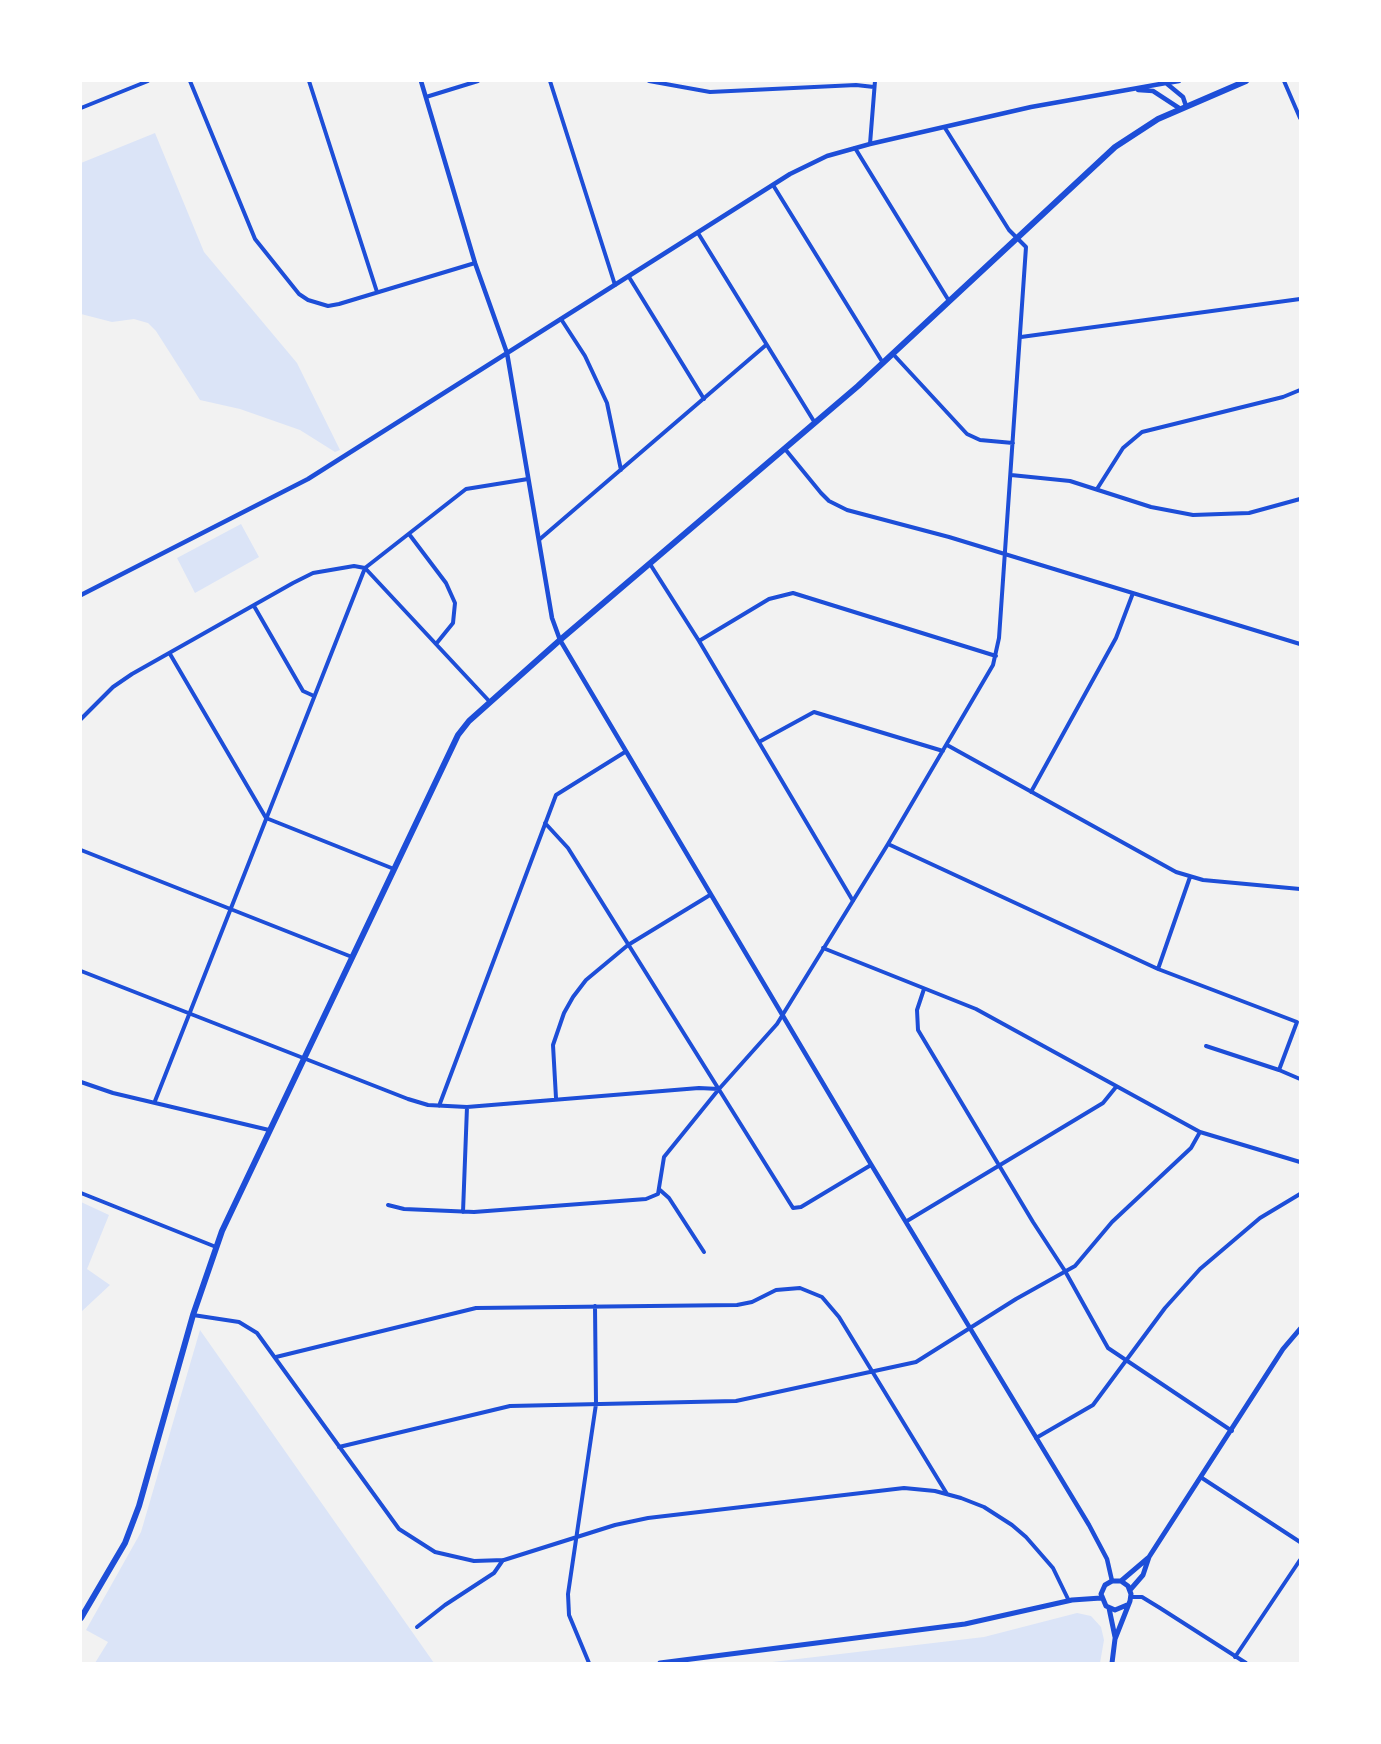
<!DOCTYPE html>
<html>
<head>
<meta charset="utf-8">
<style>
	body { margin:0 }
	#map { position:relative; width:1381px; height:1744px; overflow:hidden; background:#f2f2f2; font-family:"IBM Plex Sans",sans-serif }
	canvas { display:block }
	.frame { position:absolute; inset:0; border:82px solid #fff; pointer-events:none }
</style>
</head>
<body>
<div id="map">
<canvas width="1381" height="1744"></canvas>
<div class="frame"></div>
</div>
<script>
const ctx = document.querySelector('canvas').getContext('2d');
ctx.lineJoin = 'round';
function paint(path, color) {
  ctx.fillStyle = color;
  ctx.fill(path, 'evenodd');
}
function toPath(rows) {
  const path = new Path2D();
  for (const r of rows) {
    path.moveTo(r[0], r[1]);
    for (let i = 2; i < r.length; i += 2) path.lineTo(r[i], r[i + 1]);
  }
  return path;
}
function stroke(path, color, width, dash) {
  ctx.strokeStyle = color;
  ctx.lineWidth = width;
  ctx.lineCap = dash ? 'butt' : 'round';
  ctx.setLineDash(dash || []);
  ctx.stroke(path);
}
const green = toPath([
	[155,133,204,252,297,363,340,450,335,452,300,430,240,409,200,400,156,331,148,323,134,319,112,322,81,314,81,163],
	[241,524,259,557,195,593,177,558],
	[81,1202,109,1215,87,1269,110,1285,81,1312],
	[200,1330,273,1434,434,1663,95,1663,108,1642,86,1630,141,1532],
	[1077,1613,1091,1616,1101,1627,1104,1640,1100,1663,764,1663,984,1637]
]);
const stream = toPath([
	[81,1477,81,1479]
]);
const minor = toPath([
	[190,81,255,239,299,294,308,300,328,306,339,304,475,263],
	[309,81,377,292],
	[550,81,615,285],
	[649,81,710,92,856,85,874,87],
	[1284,81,1300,118],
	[426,97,478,81],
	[81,108,148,81],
	[870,144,875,81],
	[855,148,949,301],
	[773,185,883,363],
	[698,233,815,423],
	[629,277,704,399],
	[561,319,585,356,607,403,621,470],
	[1021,337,1300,299],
	[893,354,967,434,980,440,1013,443],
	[785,449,821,493,829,501,847,510,949,537,1300,644],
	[1011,475,1070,481,1151,507,1193,515,1249,513,1300,499],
	[1097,489,1123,448,1142,432,1283,397,1300,390],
	[409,534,446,583,455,603,453,623,436,644],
	[540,539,766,345],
	[650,564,699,641,853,901],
	[254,606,303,691,314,696],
	[699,641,769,599,793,593,996,656],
	[170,654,266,818,394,869],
	[81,719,113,687,132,674,293,583,313,573,354,566,365,568,490,702],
	[759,742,814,712,943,751],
	[947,745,1176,872,1203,880,1300,889],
	[1031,792,1116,638,1133,593],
	[545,823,568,848,793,1208,801,1207,871,1165],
	[888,844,1158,969],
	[81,850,352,957],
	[1190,877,1158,969,1297,1022,1279,1070,1300,1079],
	[823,948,976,1009,1200,1132,1300,1162],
	[81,971,408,1099,428,1105,467,1107,699,1088,719,1089],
	[924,989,917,1010,918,1030,1033,1222,1065,1271,1108,1348,1232,1431],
	[1206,1046,1279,1070],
	[81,1082,113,1093,269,1130],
	[556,1098,553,1045,564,1013,573,997,586,980,628,945,710,895],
	[155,1101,365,568,466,489,528,479],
	[439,1106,556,795,625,752],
	[660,1190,669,1198,704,1252],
	[81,1193,216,1247],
	[388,1205,404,1209,474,1212,646,1199,658,1194,664,1157,719,1089,777,1024,888,844,993,665,999,638,1026,247,1009,230,945,128],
	[463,1212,467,1107],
	[907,1221,1103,1103,1116,1087],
	[193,1315,239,1322,257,1333,399,1529,435,1552,474,1561,504,1560,615,1525,648,1518,904,1488,935,1491,961,1498,984,1507,1012,1525,1026,1537,1053,1568,1069,1601],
	[276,1357,476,1308,737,1305,752,1302,776,1290,800,1288,822,1297,839,1317,947,1494],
	[1036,1438,1093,1405,1165,1308,1200,1269,1260,1218,1300,1194],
	[339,1447,510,1406,736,1401,916,1362,1016,1299,1075,1266,1112,1222,1191,1148,1200,1132],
	[1202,1478,1300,1542],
	[1131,1597,1142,1597,1160,1608,1246,1663],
	[417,1627,445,1605,494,1573,503,1560],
	[1235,1657,1300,1560],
	[589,1663,569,1615,568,1594,596,1404,595,1306]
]);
const tertiary = toPath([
	[421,81,475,263,507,353,552,618,560,640,869,1161,1089,1525,1107,1559,1112,1581],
	[1167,83,1179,81],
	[1138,90,1153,91,1179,108],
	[81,595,308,479,790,174,827,156,870,144,1031,107,1166,83,1183,97,1186,106]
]);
const secondary = toPath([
	[1121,1581,1148,1558],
	[1130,1590,1143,1575,1149,1557,1283,1349,1300,1329],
	[1109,1608,1115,1637],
	[660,1663,965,1624,1072,1600,1101,1598],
	[1112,1663,1115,1639,1130,1601,1131,1594,1128,1586,1121,1581,1112,1581,1105,1585,1101,1594,1106,1606,1115,1610,1127,1605]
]);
const primary = toPath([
	[81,1618,125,1543,139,1506,193,1315,222,1231,458,735,469,721,560,640,858,386,1115,147,1158,119,1246,81]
]);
paint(green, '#dbe4f7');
stroke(stream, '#bfd3fe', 2);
stroke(minor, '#1d4ed8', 4);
stroke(tertiary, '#1d4ed8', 4.5);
stroke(secondary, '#1d4ed8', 5);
stroke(primary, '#1d4ed8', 6);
</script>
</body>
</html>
